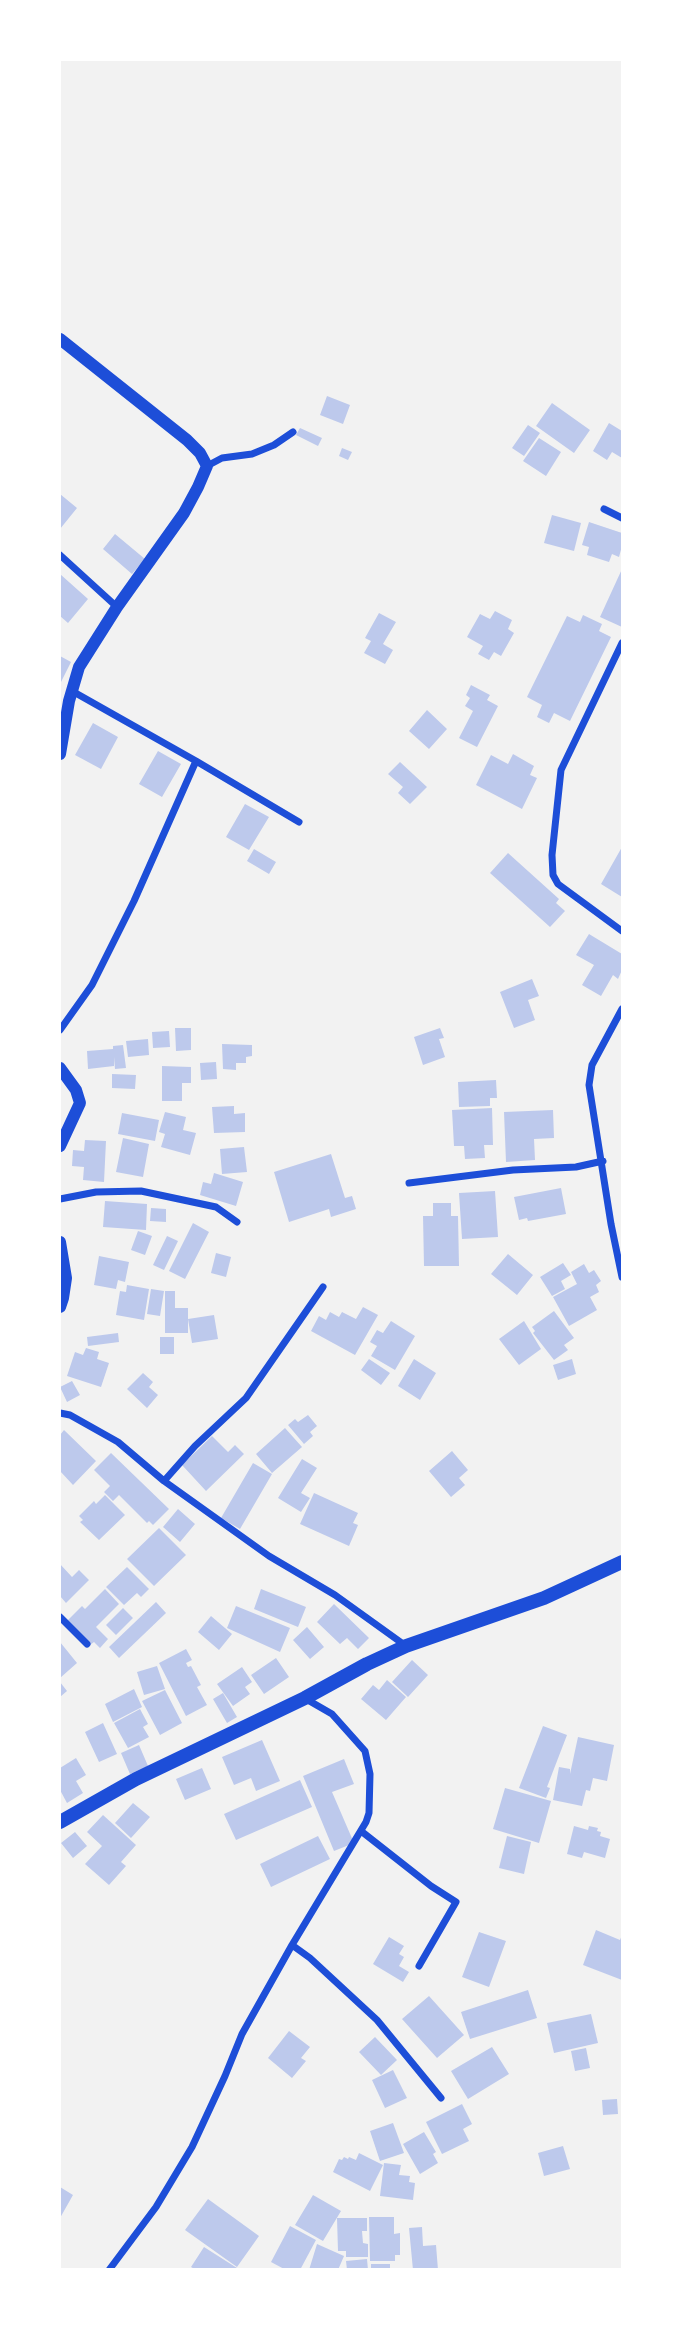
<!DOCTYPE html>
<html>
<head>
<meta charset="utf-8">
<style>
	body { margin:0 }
	#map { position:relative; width:682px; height:2329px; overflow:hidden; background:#f2f2f2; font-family:"IBM Plex Serif",serif }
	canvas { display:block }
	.frame { position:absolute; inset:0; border:61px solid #fff; pointer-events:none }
</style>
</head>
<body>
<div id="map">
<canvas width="682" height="2329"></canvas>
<div class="frame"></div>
</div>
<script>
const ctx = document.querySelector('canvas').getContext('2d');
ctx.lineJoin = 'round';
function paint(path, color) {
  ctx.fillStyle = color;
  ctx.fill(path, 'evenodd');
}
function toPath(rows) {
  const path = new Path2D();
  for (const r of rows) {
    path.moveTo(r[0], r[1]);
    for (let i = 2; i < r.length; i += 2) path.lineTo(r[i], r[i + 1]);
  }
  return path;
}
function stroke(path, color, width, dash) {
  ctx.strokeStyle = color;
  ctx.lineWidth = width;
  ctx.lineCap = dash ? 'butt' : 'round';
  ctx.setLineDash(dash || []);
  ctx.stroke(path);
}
const building = toPath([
	[327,396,350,405,343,424,320,415],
	[552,403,590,430,574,453,536,426],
	[609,423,622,431,622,458,612,452,607,460,593,451],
	[528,425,540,433,524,456,512,448],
	[300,428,322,438,318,446,296,435],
	[539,438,561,452,546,476,523,461],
	[342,448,352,452,348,460,339,456],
	[60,494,77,508,60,529],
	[552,515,581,523,574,551,544,543],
	[589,522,622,533,622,546,619,557,612,554,609,562,587,555,589,547,582,545],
	[115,534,145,559,132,574,103,549],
	[622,569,622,627,600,617],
	[60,574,88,599,68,623,60,616],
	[495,611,512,620,508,629,514,633,501,656,494,652,489,660,478,654,483,646,467,637,480,614,490,619],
	[379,613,396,622,383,644,393,650,385,664,364,653,371,641,365,638],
	[583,615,602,624,599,631,611,637,570,721,554,713,549,723,537,717,542,705,527,697,567,616,580,622],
	[60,656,71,662,60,684],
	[471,685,490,695,487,700,498,706,477,747,459,738,473,711,465,706,470,698,466,695],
	[427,710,447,729,429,749,409,731],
	[93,723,118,737,101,769,75,755],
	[158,751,181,764,162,797,139,784],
	[513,754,534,766,530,775,537,778,522,809,476,785,491,755,508,764],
	[400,762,427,787,410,804,398,793,403,787,388,774],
	[245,804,269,817,249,850,226,837],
	[622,847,622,897,601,884],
	[254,849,276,862,269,874,247,861],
	[508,853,559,899,556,903,565,911,550,927,490,873],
	[589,934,622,954,622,970,618,979,613,975,601,996,582,985,594,965,576,955],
	[532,979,539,996,528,1000,535,1020,514,1028,500,992],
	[175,1028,191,1028,191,1050,176,1051],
	[440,1028,444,1038,439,1039,445,1057,423,1065,414,1037],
	[169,1031,170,1047,153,1048,152,1032],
	[148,1039,149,1055,128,1057,126,1041],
	[222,1044,252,1045,252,1056,246,1057,246,1063,236,1063,236,1070,223,1069],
	[123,1045,126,1068,115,1069,114,1057,114,1066,88,1069,87,1051,113,1049,113,1046],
	[216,1062,217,1079,201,1080,200,1063],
	[162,1066,191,1067,191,1083,182,1083,182,1101,162,1101],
	[112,1074,136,1075,135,1089,112,1088],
	[496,1080,497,1098,490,1098,490,1106,459,1107,458,1082],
	[234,1106,234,1114,245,1113,245,1132,214,1133,212,1107],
	[492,1108,493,1145,484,1145,485,1158,465,1159,464,1146,454,1146,452,1110],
	[553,1110,554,1138,534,1139,535,1160,506,1162,504,1112],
	[165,1112,186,1117,183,1130,196,1133,190,1155,161,1147,165,1134,159,1132],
	[122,1113,159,1120,155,1141,118,1134],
	[123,1138,149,1144,143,1177,116,1172],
	[85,1140,106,1141,104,1182,83,1180,84,1167,72,1166,73,1150,84,1151],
	[244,1147,247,1172,222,1174,220,1149],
	[331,1154,345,1198,352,1196,356,1209,331,1217,329,1209,289,1222,274,1172],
	[214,1173,243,1182,236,1206,200,1195,203,1182,211,1184],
	[561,1188,566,1214,528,1221,527,1218,519,1220,514,1197],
	[495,1191,498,1237,462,1239,459,1193],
	[105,1201,147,1204,146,1230,103,1227],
	[433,1203,451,1203,451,1216,458,1216,459,1266,424,1266,423,1216,433,1216],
	[151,1208,166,1209,166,1222,150,1221],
	[193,1223,209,1232,185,1279,169,1271],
	[138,1231,152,1236,145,1255,131,1250],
	[167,1236,178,1241,164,1270,153,1265],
	[216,1253,231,1257,226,1277,211,1273],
	[508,1254,533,1275,517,1295,491,1274],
	[99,1256,129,1262,125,1282,118,1280,116,1289,94,1285],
	[563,1263,571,1275,561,1281,565,1289,552,1296,540,1277],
	[584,1264,589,1273,594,1270,601,1281,596,1285,599,1292,590,1297,597,1310,569,1326,553,1297,577,1284,571,1272],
	[127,1285,149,1289,144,1320,116,1315,120,1291,126,1292],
	[151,1289,164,1291,160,1316,147,1314],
	[165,1291,175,1291,175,1308,188,1308,188,1333,165,1333],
	[363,1307,378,1315,355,1355,311,1331,319,1316,326,1320,330,1312,339,1317,342,1312,356,1319],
	[554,1311,574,1338,564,1345,568,1350,554,1360,533,1333,535,1331,532,1327],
	[214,1315,218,1339,192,1343,188,1319],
	[391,1321,415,1336,395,1370,371,1356,377,1346,370,1342,377,1330,383,1333],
	[524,1321,541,1349,519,1365,499,1339],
	[118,1333,119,1342,88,1346,87,1337],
	[160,1337,174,1337,174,1354,160,1354],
	[86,1348,99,1352,97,1359,109,1363,101,1387,67,1376,75,1352,83,1355],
	[369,1359,390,1373,381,1385,361,1370],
	[414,1359,436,1373,420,1400,398,1386],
	[572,1359,576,1374,558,1380,553,1365],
	[143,1373,153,1382,149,1387,158,1395,147,1408,127,1389],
	[72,1381,80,1395,67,1402,60,1387],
	[308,1415,317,1426,310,1432,313,1436,304,1444,288,1425,295,1419,298,1422],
	[285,1428,302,1447,272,1473,256,1454],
	[64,1430,96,1461,73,1485,60,1471,60,1435],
	[212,1436,228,1452,235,1445,244,1454,206,1491,182,1465],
	[452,1451,468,1470,459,1478,465,1485,451,1497,429,1471],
	[111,1453,169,1509,153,1525,149,1521,147,1523,119,1495,113,1501,104,1492,110,1486,94,1470],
	[302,1459,317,1468,301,1493,310,1498,301,1512,278,1498],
	[253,1463,272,1474,240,1529,221,1518],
	[314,1493,358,1513,353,1523,358,1525,349,1546,300,1524],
	[105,1495,125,1515,99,1540,80,1522,83,1520,79,1516,94,1501,96,1504],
	[178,1509,195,1524,180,1542,163,1527],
	[159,1528,186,1555,154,1586,127,1559],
	[60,1564,72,1577,79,1570,89,1580,66,1603,60,1596],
	[127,1567,149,1589,141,1597,137,1593,124,1605,106,1587],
	[105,1589,119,1604,96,1627,108,1639,100,1648,94,1642,90,1645,66,1622,82,1606,85,1609],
	[261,1589,306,1607,298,1627,254,1609],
	[156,1602,166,1613,119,1658,109,1647],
	[334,1604,369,1638,358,1649,347,1638,340,1644,317,1622],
	[236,1606,290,1628,280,1652,227,1628],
	[123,1608,133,1618,116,1635,106,1625],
	[211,1616,232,1634,219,1650,198,1632],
	[307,1627,324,1647,310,1659,293,1640],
	[60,1642,77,1663,60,1678],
	[186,1649,192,1660,186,1663,188,1667,191,1666,201,1685,197,1687,207,1705,186,1716,159,1663],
	[276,1658,289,1677,264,1694,251,1675],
	[412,1660,428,1675,408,1697,392,1682],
	[157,1666,165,1689,144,1695,137,1672],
	[242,1667,252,1682,245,1687,250,1694,233,1706,217,1684],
	[387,1680,406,1697,386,1720,361,1699,373,1685,379,1690],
	[60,1682,67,1691,60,1697],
	[134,1689,142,1707,113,1722,105,1704],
	[165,1690,182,1723,160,1735,142,1701],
	[223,1693,237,1717,227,1723,213,1699],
	[140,1709,148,1724,143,1727,149,1737,128,1748,114,1723],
	[103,1723,117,1754,99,1762,85,1732],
	[543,1726,567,1735,547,1787,550,1788,546,1798,519,1788],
	[578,1737,614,1745,607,1781,593,1778,590,1791,586,1790,582,1806,553,1800,559,1767,570,1769,570,1774],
	[262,1740,280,1781,256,1791,251,1778,234,1785,222,1757],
	[139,1745,148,1766,130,1774,121,1753],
	[76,1758,86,1775,76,1781,83,1793,67,1803,60,1790,60,1768],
	[344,1759,354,1784,332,1792,354,1843,334,1851,303,1776],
	[202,1768,211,1789,185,1800,176,1779],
	[300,1780,312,1807,236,1840,224,1814],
	[505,1788,551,1801,539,1843,493,1829],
	[133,1803,150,1817,131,1838,115,1823],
	[103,1815,136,1845,121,1862,126,1866,109,1885,85,1864,102,1846,87,1832],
	[574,1826,588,1830,589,1826,598,1828,597,1831,601,1832,600,1836,610,1839,605,1858,584,1852,582,1858,567,1854],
	[75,1832,87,1846,73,1858,61,1843],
	[318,1836,330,1859,271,1887,260,1864],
	[507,1836,531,1842,524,1874,499,1868],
	[596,1930,620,1940,622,1935,622,1980,583,1965],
	[479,1932,506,1941,489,1987,462,1977],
	[389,1937,404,1946,399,1954,404,1957,399,1966,409,1972,403,1982,373,1964],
	[528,1990,537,2018,470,2039,461,2012],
	[429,1996,464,2035,437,2058,402,2019],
	[591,2014,598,2043,554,2053,547,2023],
	[289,2031,310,2047,301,2058,306,2061,292,2078,268,2058],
	[375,2037,397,2060,381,2075,359,2052],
	[492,2047,509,2074,468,2099,451,2071],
	[586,2048,590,2068,575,2071,571,2051],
	[393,2070,407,2098,385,2108,372,2080],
	[617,2099,618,2114,603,2115,602,2100],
	[462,2104,472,2124,463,2129,469,2141,442,2154,426,2122],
	[393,2123,404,2153,380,2161,370,2131],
	[424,2132,436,2152,433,2154,438,2163,420,2174,403,2144],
	[563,2146,570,2169,544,2176,538,2153],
	[359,2153,383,2165,370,2191,333,2172,339,2159,342,2160,344,2157,348,2159,349,2157,356,2160],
	[384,2163,401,2165,399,2175,410,2176,409,2182,415,2183,413,2200,380,2196],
	[60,2187,73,2195,60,2218],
	[313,2195,341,2211,323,2241,295,2225],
	[208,2199,259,2236,237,2267,185,2230],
	[369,2217,394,2217,394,2234,400,2233,400,2255,395,2255,395,2261,370,2261],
	[337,2218,367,2218,367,2231,362,2231,363,2243,368,2244,368,2257,346,2257,346,2251,338,2251],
	[290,2226,316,2240,300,2270,286,2270,271,2262],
	[422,2227,423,2246,436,2245,438,2270,413,2270,409,2228],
	[317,2244,344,2256,338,2270,309,2270],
	[204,2247,237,2268,239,2270,196,2270,191,2267],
	[367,2259,368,2270,347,2270,346,2261],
	[371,2264,390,2264,390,2270,371,2270]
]);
const minor = toPath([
	[207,466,222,458,252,454,274,445,293,432],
	[604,509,622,518],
	[60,555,117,607],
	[622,643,561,770,552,855,553,875,558,884,622,931],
	[196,761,299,822],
	[622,1009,592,1065,589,1085,611,1224,622,1277],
	[60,1030,92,985,134,901,196,761,72,691],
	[409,1183,513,1170,576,1167,603,1161],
	[60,1199,96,1192,141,1191,216,1207,237,1222],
	[60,1413,70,1415,118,1442,164,1481,269,1556,335,1595,406,1646],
	[164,1481,195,1446,246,1398,323,1287],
	[60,1617,87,1644],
	[361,1831,431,1886,456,1902,419,1966],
	[292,1945,310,1958,377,2020,441,2098],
	[109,2270,156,2207,192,2147,225,2076,242,2034,292,1945,366,1822,369,1813,370,1774,365,1751,332,1714,306,1699]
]);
const tertiary = toPath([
	[60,339,187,440,200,453,207,466,198,487,184,513,117,607,79,667,69,701,60,754],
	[60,1068,76,1090,80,1103,60,1146],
	[60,1242,66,1278,63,1298,60,1307]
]);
const secondary = toPath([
	[60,1822,136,1779,305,1698,367,1664,406,1646,544,1598,622,1562]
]);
paint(building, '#bdc9ec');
stroke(minor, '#1d4ed8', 7);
stroke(tertiary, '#1d4ed8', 12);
stroke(secondary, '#1d4ed8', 14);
</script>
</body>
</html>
